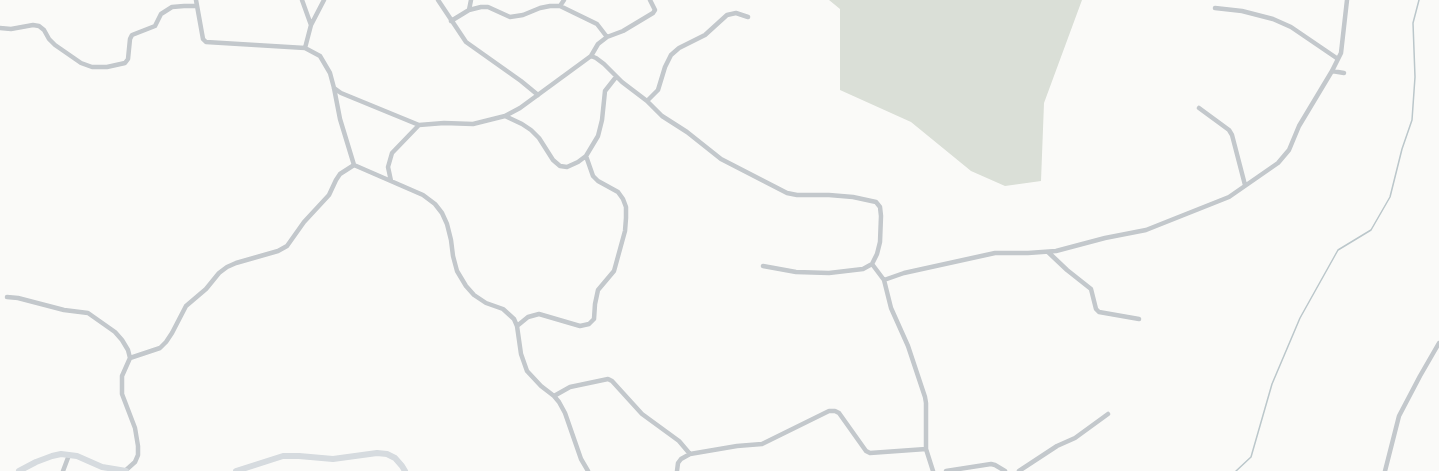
<!DOCTYPE html>
<html>
<head>
<meta charset="utf-8">
<style>
	body { margin:0 }
	canvas { display:block; background:#fafaf8 }
</style>
</head>
<body>
<canvas width="1439" height="471"></canvas>
<script>
const ctx = document.querySelector('canvas').getContext('2d');
ctx.lineJoin = 'round';
function paint(path, color) {
  ctx.fillStyle = color;
  ctx.fill(path, 'evenodd');
}
function toPath(rows) {
  const path = new Path2D();
  for (const r of rows) {
    path.moveTo(r[0], r[1]);
    for (let i = 2; i < r.length; i += 2) path.lineTo(r[i], r[i + 1]);
  }
  return path;
}
function stroke(path, color, width, dash) {
  ctx.strokeStyle = color;
  ctx.lineWidth = width;
  ctx.lineCap = dash ? 'butt' : 'round';
  ctx.setLineDash(dash || []);
  ctx.stroke(path);
}
const green = toPath([
	[829,0,1082,0,1044,103,1041,181,1005,186,971,171,911,122,840,90,840,9]
]);
const stream = toPath([
	[1236,471,1251,457,1272,384,1300,318,1338,250,1371,230,1390,197,1402,149,1412,120,1415,77,1413,23,1419,0]
]);
const street = toPath([
	[196,0,203,39,206,42,305,48,320,56,330,73,334,88,340,119,354,165,423,195,435,204,442,213,447,224,451,240,453,256,457,271,466,286,474,295,486,303,503,309,514,319,517,326,521,354,527,371,541,386,554,396,559,402,565,413,581,459,588,471],
	[302,0,311,25],
	[438,0,466,42,521,81,538,95],
	[560,6,564,0],
	[1215,8,1242,11,1273,19,1291,27,1338,59],
	[469,10,471,0],
	[451,21,469,10,481,7,488,7,510,17,523,15,540,8,550,6,560,6,597,24,607,37],
	[0,28,11,29,33,25,39,26,44,30,49,39,55,45,81,63,92,67,107,67,125,63,128,59,130,39,132,35,155,26,161,14,172,7,184,6,197,6],
	[305,48,311,25,324,0],
	[591,56,598,44,607,37,623,31,653,13,655,10,650,0],
	[1332,71,1344,73],
	[334,88,341,93,419,125],
	[647,101,658,90,665,67,671,55,679,48,705,35,727,15,736,13,748,17],
	[1199,108,1229,130,1232,135,1245,185],
	[505,116,522,124,531,130,539,138,553,160,560,166,567,167,578,162,586,156,598,136,602,120,605,91,616,77],
	[391,181,388,167,392,153,419,125,444,123,473,124,505,116,520,108,591,56,596,58,604,64,622,82,647,101,662,116,687,132,721,159,787,193,797,195,829,195,853,197,876,202,880,207,881,216,880,242,877,254,872,264,863,269,829,273,796,272,763,266],
	[1048,252,1067,270,1091,289,1096,309,1099,312,1139,319],
	[872,264,884,280,891,308,908,346,925,397,926,403,926,449,933,471],
	[884,280,904,273,995,253,1028,253,1056,251,1105,238,1146,230,1229,197,1278,163,1289,150,1299,126,1332,71,1341,53,1347,0],
	[7,297,18,298,64,310,88,313,115,332,122,340,128,350,130,358,122,376,122,394,135,428,138,446,138,455,135,462,125,471],
	[517,326,528,317,539,314,580,326,589,324,594,319,595,304,598,290,614,271,625,231,626,218,626,207,623,199,618,192,598,181,593,176,586,156],
	[130,358,160,348,166,342,172,333,186,306,206,289,219,273,227,267,236,263,278,251,287,246,304,222,329,195,336,180,340,174,354,165],
	[554,396,570,387,608,379,612,381,642,414,679,441,690,454],
	[63,471,69,455],
	[677,471,678,463,681,459,690,454,737,446,762,444,829,411,835,411,839,413,866,451,870,453,926,449],
	[946,471,991,464,995,465,1005,471],
	[1019,471,1057,446,1075,438,1108,414],
	[1385,471,1399,416,1420,376,1439,343]
]);
const secondary = toPath([
	[19,471,36,462,52,456,61,454,77,456,102,467,126,471],
	[236,471,283,456,299,456,333,459,377,453,387,454,395,458,402,466,405,471]
]);
paint(green, '#dadfd7');
stroke(stream, '#bbc7cb', 1.5);
stroke(street, '#c3c8cc', 4.5);
stroke(secondary, '#d6dbdf', 6);
</script>
</body>
</html>
